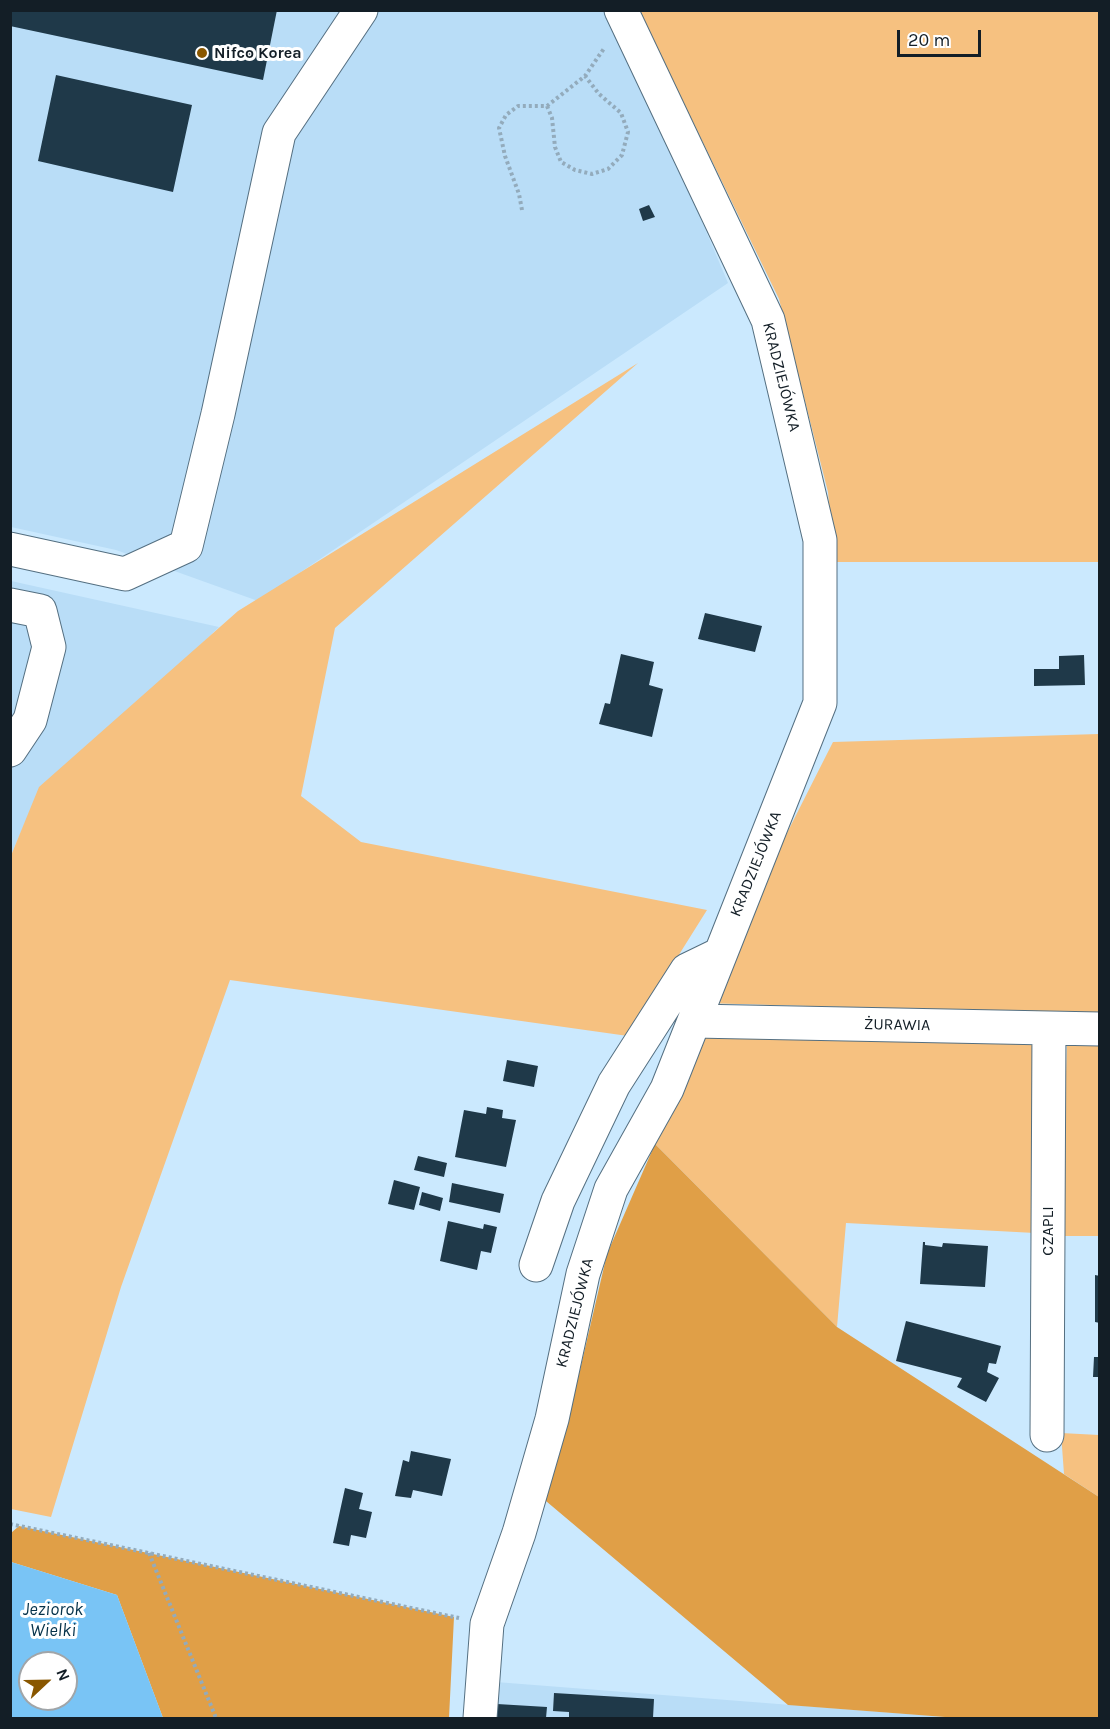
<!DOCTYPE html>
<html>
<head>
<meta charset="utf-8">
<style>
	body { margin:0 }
	#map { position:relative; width:1110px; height:1729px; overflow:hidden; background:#cbe9fe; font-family:Karla,sans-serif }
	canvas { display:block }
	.frame { position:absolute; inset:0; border:12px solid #131e26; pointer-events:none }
	.north { position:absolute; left:18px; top:1651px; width:60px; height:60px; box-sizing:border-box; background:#fff; border:2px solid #a1a5a8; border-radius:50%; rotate:68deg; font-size:16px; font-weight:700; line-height:24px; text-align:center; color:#131e26 }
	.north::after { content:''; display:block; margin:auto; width:21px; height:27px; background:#895700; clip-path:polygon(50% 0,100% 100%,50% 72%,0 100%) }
	.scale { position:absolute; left:897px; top:30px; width:84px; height:27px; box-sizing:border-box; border:3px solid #131e26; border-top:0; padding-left:8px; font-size:18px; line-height:21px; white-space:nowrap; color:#131e26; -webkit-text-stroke:4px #fff; paint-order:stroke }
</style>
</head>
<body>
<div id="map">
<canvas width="1110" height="1729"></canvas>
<div class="frame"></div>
<div class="north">N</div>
<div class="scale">20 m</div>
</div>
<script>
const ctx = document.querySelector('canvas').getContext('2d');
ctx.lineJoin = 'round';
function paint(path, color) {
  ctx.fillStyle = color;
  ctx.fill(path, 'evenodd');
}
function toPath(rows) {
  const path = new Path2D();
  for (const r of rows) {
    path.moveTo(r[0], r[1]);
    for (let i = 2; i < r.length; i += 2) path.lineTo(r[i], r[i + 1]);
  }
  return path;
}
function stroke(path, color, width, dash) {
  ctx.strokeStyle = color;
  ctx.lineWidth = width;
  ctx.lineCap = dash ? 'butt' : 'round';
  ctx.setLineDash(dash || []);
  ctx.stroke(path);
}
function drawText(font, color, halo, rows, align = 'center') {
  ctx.font = font + ' Karla,sans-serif';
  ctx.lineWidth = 6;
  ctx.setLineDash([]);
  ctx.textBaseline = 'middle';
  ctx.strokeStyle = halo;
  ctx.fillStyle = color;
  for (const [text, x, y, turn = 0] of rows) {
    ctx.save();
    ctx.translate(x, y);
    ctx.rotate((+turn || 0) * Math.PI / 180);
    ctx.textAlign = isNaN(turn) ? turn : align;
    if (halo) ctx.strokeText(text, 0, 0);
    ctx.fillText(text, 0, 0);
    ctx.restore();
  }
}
const built = toPath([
	[11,11,605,11,668,141,728,283,258,601,116,550,11,527],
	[11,581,219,627,31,809,11,855],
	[483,1681,958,1718,483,1718]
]);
const green = toPath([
	[639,11,1099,11,1099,562,834,562,828,492,779,299],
	[638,363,335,628,301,796,361,842,707,910,628,1036,230,980,121,1287,51,1517,11,1509,10,858,39,787,238,611],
	[1099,734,1099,1014,701,1003,833,742],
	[702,1037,1033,1042,1035,1233,846,1223,837,1327,655,1144],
	[1067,1039,1099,1040,1099,1236,1061,1236],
	[1061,1433,1099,1435,1099,1497,1064,1474]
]);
const forest = toPath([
	[655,1144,837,1327,1099,1497,1099,1718,958,1718,788,1705,540,1496,580,1370,607,1254],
	[19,1526,454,1617,449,1718,163,1718,117,1595,11,1562,11,1533]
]);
const water = toPath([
	[11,1562,117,1595,163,1718,11,1718],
	[30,1663,66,1663,66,1699,30,1699]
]);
const building = toPath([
	[10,10,277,10,263,80,10,26],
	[56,75,192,105,173,192,38,161],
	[649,205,655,217,643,221,639,209],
	[705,613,762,626,755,652,698,639],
	[621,654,654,662,649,685,663,689,652,737,599,724,605,703,610,704],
	[1084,655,1085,685,1034,686,1034,669,1059,669,1059,656],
	[507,1060,538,1066,534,1087,503,1081],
	[487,1107,503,1110,502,1118,516,1120,506,1167,455,1157,464,1110,486,1114],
	[418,1156,447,1163,444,1177,414,1170],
	[394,1180,420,1187,414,1210,388,1204],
	[452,1183,504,1194,500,1213,449,1202],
	[422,1192,443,1198,440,1211,419,1205],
	[448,1221,483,1229,484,1224,497,1227,491,1253,481,1251,477,1270,440,1261],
	[923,1242,925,1242,925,1245,942,1247,943,1243,988,1246,985,1287,920,1284],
	[1095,1275,1100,1276,1100,1323,1095,1322],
	[906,1321,1001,1346,996,1364,989,1363,987,1372,999,1378,986,1402,957,1387,962,1378,896,1361],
	[1094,1357,1100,1357,1100,1377,1093,1377],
	[411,1451,451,1459,442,1496,413,1490,411,1498,395,1496,403,1460,409,1462],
	[345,1488,363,1493,359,1509,372,1512,366,1538,351,1535,349,1546,333,1543],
	[554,1693,654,1699,653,1718,569,1718,569,1712,553,1711],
	[497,1704,547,1707,546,1718,496,1718]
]);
const path = toPath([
	[547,106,552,118,555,147,561,162,575,170,592,174,608,169,622,155,628,132,621,113,599,94,585,76],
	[522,210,519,194,505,156,499,128,506,115,518,106,547,106,585,76,605,47],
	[10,1524,459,1618],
	[149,1553,216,1718]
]);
const minor = toPath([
	[10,549,125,574,186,546,218,414,279,133,361,10],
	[10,605,40,611,49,647,30,720,10,750],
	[694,1021,1100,1029],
	[536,1265,558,1201,614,1084,687,970,720,954],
	[1047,1435,1049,1028],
	[480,1718,487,1624,519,1533,552,1419,583,1274,611,1189,667,1089,820,703,820,540,768,320,621,10]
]);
const markers = [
	[202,53,6,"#895700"]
];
const poiNames = [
	["Nifco Korea",214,53]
];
const streetNames = [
	["KRADZIEJÓWKA",781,377,76],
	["KRADZIEJÓWKA",756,864,-68],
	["ŻURAWIA",897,1025,1],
	["CZAPLI",1048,1231,-90],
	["KRADZIEJÓWKA",575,1313,-76]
];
const waterNames = [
	["Jeziorok",53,1610],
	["Wielki",53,1631]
];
paint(built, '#b9ddf7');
paint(green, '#f6c180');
paint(forest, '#e09f47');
paint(water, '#79c4f5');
paint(building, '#1f3949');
stroke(minor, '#546f81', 35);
stroke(path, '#93abbc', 4, [3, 3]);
stroke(minor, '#fff', 33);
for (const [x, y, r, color] of markers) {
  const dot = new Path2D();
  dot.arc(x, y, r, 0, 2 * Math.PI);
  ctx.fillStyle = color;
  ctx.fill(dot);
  stroke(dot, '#fff', 2);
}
drawText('bold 16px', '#131e26', '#fff', poiNames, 'left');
drawText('16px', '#131e26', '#fff', streetNames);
drawText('italic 18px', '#05324a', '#fff', waterNames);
</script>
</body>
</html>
